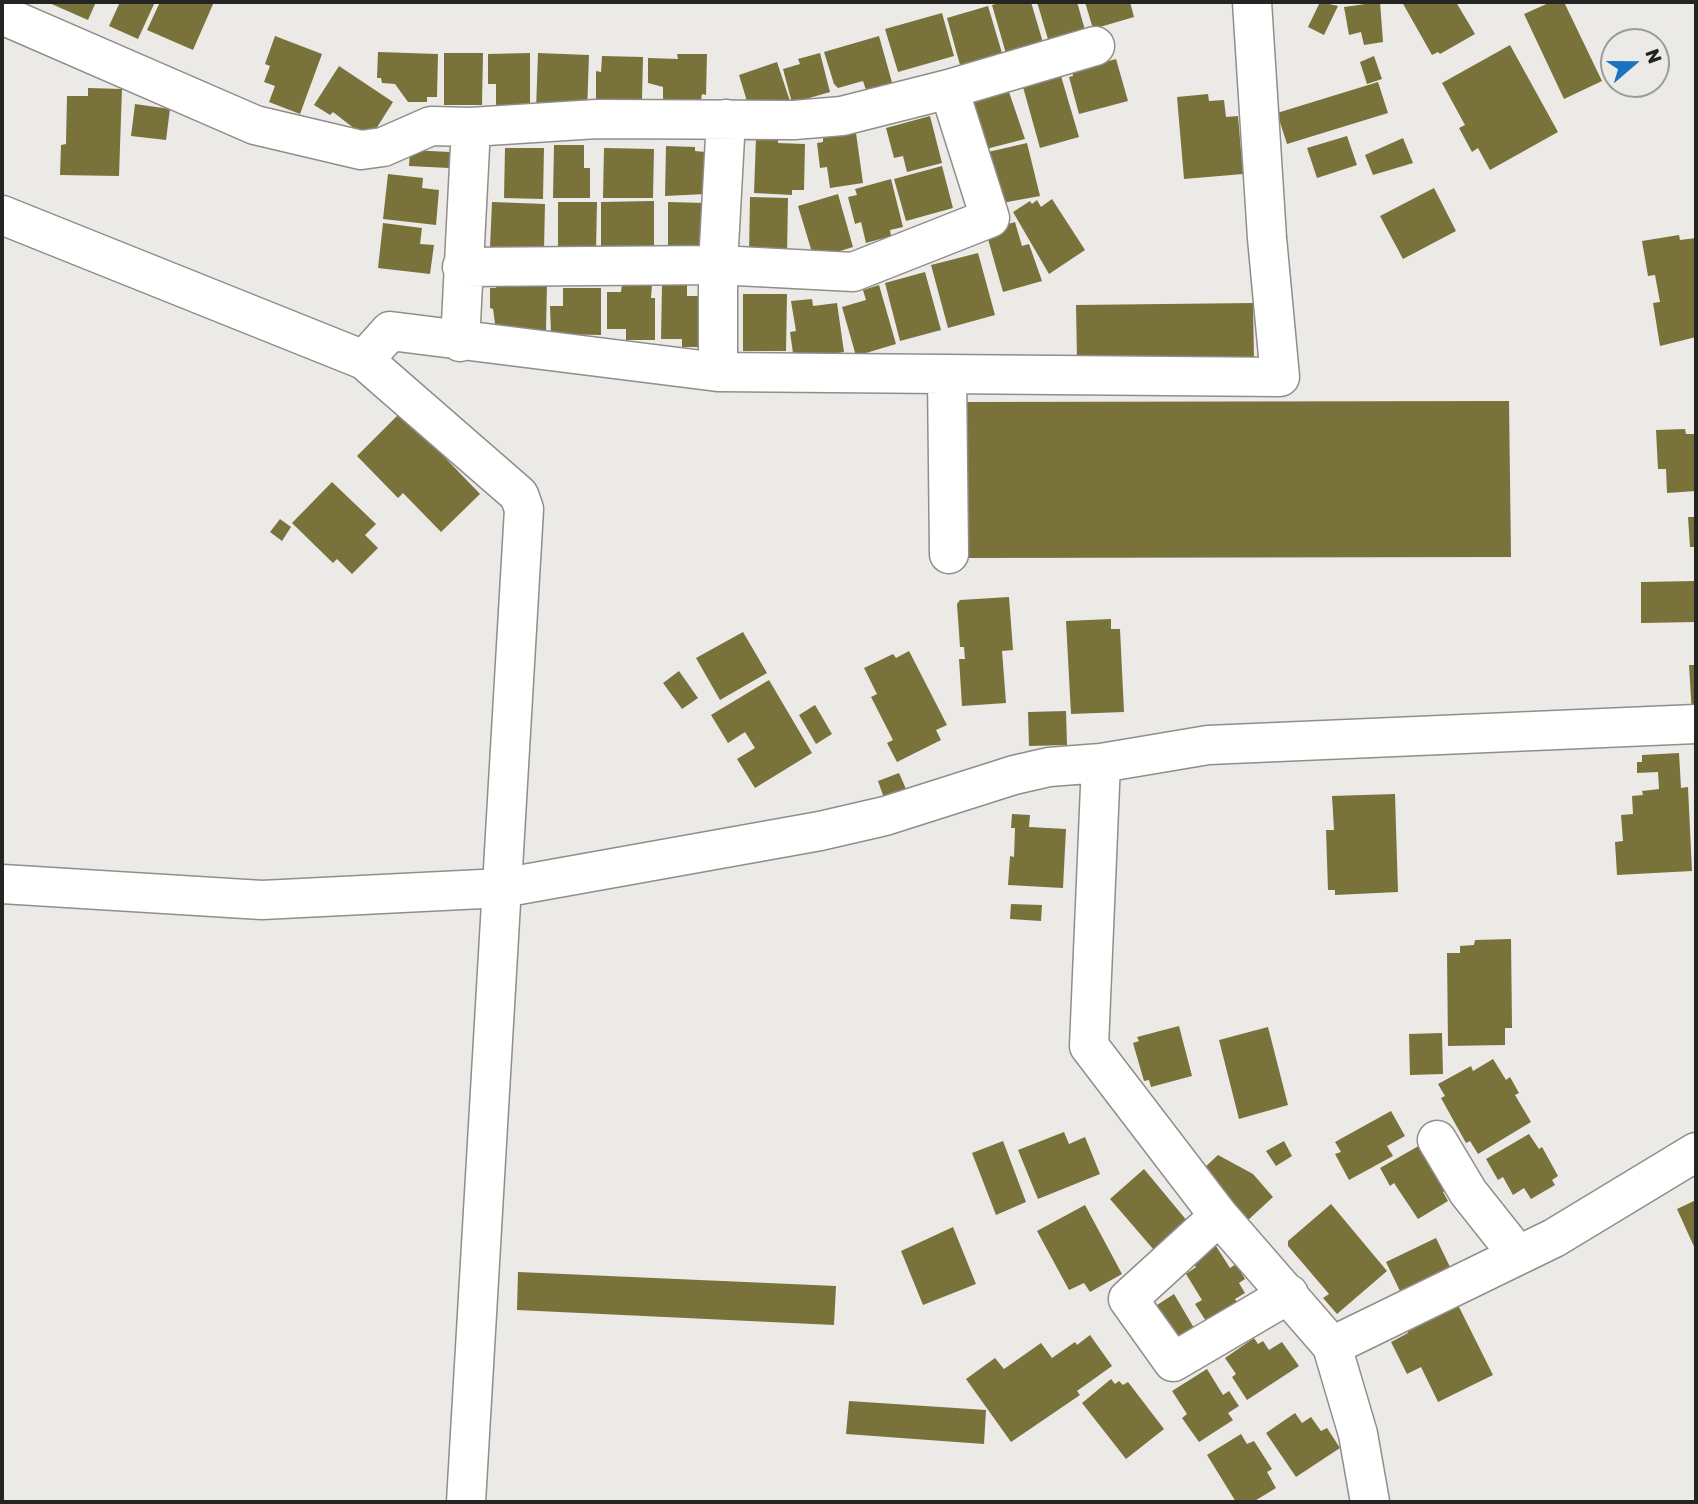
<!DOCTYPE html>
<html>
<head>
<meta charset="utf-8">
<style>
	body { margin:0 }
	#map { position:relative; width:1698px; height:1504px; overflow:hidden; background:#ebeae7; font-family:Rubik,sans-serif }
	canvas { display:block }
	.frame { position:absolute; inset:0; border:4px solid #242423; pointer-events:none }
	.north { position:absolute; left:1600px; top:28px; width:70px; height:70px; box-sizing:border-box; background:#ebeae7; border:2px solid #9b9b99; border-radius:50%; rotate:70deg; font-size:19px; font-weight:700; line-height:28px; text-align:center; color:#242423 }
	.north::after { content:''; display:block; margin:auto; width:24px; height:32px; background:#1b72c0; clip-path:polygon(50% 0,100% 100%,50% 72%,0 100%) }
</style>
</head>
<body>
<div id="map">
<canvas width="1698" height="1504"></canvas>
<div class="frame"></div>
<div class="north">N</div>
</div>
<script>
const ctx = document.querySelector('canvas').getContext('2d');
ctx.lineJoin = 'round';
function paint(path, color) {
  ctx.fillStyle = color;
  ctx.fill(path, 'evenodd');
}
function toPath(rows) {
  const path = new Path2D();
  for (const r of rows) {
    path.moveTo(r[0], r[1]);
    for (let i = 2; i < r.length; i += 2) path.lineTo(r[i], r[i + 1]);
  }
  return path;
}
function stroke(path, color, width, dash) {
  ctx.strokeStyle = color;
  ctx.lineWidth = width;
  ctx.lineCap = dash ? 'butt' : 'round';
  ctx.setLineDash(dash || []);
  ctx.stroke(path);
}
const building = toPath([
	[47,2,96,2,88,20],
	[120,2,155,2,138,39,109,26],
	[160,2,214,2,193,50,147,30],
	[1004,2,1031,2,1044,46,1007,57,992,5],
	[1037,2,1077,2,1085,30,1050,46],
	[1085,2,1130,2,1134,17,1093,29],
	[1320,2,1338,6,1324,35,1308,27],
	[1380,2,1383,42,1364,45,1361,32,1349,35,1344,7],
	[1402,2,1456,2,1475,34,1440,54,1438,52,1432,55],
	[1551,2,1564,2,1602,81,1564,99,1524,14],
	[988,6,1002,53,960,65,947,18],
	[942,13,954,56,898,72,885,29],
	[275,36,322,54,300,114,269,102,275,86,264,82,270,66,265,64],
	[879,36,893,86,867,93,863,81,838,88,834,84,824,52],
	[1510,45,1558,132,1490,170,1478,148,1472,152,1459,128,1465,125,1442,83],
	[378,52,438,54,437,97,427,97,427,102,408,102,395,84,382,83,381,78,377,78],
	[444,53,483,53,482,105,444,105],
	[530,53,530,105,496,105,496,84,488,84,488,54],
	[538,53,589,55,587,112,536,110],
	[820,53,830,92,792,103,783,69,800,64,798,59],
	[677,54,707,54,706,95,702,94,701,100,663,99,663,87,648,83,648,58,678,59],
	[602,56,643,57,642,99,636,99,637,106,596,106,596,71,601,72],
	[1374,56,1382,79,1367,84,1360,62],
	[1116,59,1128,101,1079,114,1069,77,1073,76,1072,71],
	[777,62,790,101,761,110,749,108,739,75],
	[339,66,393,102,369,140,333,112,330,115,314,105],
	[1061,76,1079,137,1040,148,1023,87],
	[1378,82,1388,113,1287,144,1277,113],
	[88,88,122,89,119,176,60,175,61,145,66,144,67,96,88,96],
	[1008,89,1025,139,986,149,972,98],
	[1208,94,1209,101,1224,100,1226,117,1238,116,1243,174,1184,179,1177,97],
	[135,104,170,109,166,140,131,136],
	[930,116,942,163,907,172,903,156,894,158,886,128],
	[856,133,863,183,830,188,827,167,820,168,817,143,823,142,823,138],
	[1347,136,1357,165,1317,178,1307,148],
	[756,138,778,139,778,143,805,144,804,190,792,190,792,195,754,193],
	[1403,138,1413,163,1373,175,1365,155],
	[1027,143,1040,196,1002,203,988,152],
	[554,145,584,145,584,168,590,168,590,198,553,198],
	[666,146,695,147,695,151,705,152,706,194,665,196],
	[505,148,544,148,543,199,504,198],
	[604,148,654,149,653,198,603,198],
	[410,150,450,152,449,168,409,166],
	[942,166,953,208,906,221,894,179],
	[388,174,423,178,422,188,439,190,436,225,383,219],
	[891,179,903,227,890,230,891,236,866,243,861,222,855,224,848,197,857,195,855,189],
	[1434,188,1456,231,1403,259,1380,216],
	[838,194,853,247,814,259,798,206],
	[750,197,788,198,787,255,749,254],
	[1052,199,1085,250,1049,274,1013,212,1030,201,1032,204,1037,200,1041,207],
	[654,201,654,247,601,247,601,202],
	[492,202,545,204,544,249,500,252,500,247,490,247],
	[558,202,597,202,596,251,558,254],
	[668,202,706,203,706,241,694,252,668,253],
	[1015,222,1022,246,1029,244,1042,281,1003,292,988,239,996,237,994,228],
	[383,223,422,228,420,244,434,245,430,274,378,268],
	[1679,235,1680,240,1696,238,1696,337,1660,346,1653,303,1660,302,1655,275,1648,276,1642,241],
	[978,253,995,315,948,328,931,265],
	[925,272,941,330,900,341,885,283],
	[496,283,547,283,546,331,496,331,493,309,490,308,490,288,496,288],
	[622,284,652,285,651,298,655,298,655,340,626,340,626,329,607,329,607,292,621,292],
	[662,285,687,285,687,296,700,296,700,347,682,347,682,339,661,339],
	[879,285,896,344,856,356,842,307,866,300,863,290],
	[563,288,601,288,601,335,551,334,550,306,563,306],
	[743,294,787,294,786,351,743,351],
	[812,299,813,306,837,303,844,352,794,360,790,332,796,331,791,301],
	[1253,303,1254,359,1077,360,1076,305],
	[1509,401,1511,557,964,558,963,402],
	[401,412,480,494,441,532,403,493,398,498,357,456],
	[1685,429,1686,434,1696,434,1696,491,1667,493,1666,469,1658,469,1656,430],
	[332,482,376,524,365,535,378,548,352,574,337,559,333,563,292,523],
	[1688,517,1696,517,1696,557,1694,547,1690,547],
	[280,519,291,527,282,541,270,532],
	[1696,581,1696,622,1641,623,1641,582],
	[1009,597,1013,650,1002,651,1006,703,962,706,959,659,965,659,964,647,960,647,957,604,960,600],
	[1111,619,1111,629,1120,629,1124,712,1071,714,1066,621],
	[743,632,767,673,720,700,696,658],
	[909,651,947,725,936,730,941,740,897,762,887,743,893,740,871,697,877,694,864,668,893,654,896,658],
	[1689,665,1696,665,1696,715,1692,715],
	[679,671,698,698,682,709,663,683],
	[769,680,812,753,755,788,737,759,755,748,745,732,728,743,711,715],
	[815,705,832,734,816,744,799,715],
	[1066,711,1067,745,1029,746,1028,712],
	[1679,753,1681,788,1688,787,1692,871,1617,875,1615,842,1623,841,1621,815,1633,814,1632,796,1643,795,1642,791,1659,789,1658,772,1637,773,1637,762,1642,762,1642,755],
	[899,773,906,789,884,798,878,781],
	[1395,794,1398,892,1335,895,1335,890,1328,890,1326,830,1334,830,1332,796],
	[1012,814,1030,815,1029,827,1066,829,1063,888,1008,885,1010,856,1014,857,1015,828,1011,828],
	[1011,904,1042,905,1041,921,1010,919],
	[1511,939,1512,1028,1505,1028,1505,1045,1448,1046,1447,953,1460,953,1460,946,1474,945,1475,940],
	[1179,1026,1192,1076,1151,1087,1149,1080,1144,1081,1133,1043,1139,1041,1137,1037],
	[1268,1027,1288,1105,1239,1119,1219,1040],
	[1442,1033,1443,1074,1410,1075,1409,1034],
	[1493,1059,1506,1080,1510,1077,1519,1093,1515,1095,1531,1122,1478,1154,1470,1141,1466,1143,1441,1098,1445,1096,1438,1084,1471,1066,1473,1071],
	[1391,1111,1405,1136,1387,1146,1393,1156,1349,1180,1335,1154,1341,1152,1335,1142],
	[1064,1132,1069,1144,1085,1137,1100,1174,1038,1199,1018,1150],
	[1529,1134,1539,1149,1542,1147,1558,1176,1552,1180,1555,1185,1531,1199,1524,1188,1513,1195,1503,1177,1498,1180,1486,1159],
	[1003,1141,1026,1202,996,1215,972,1153],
	[1284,1141,1292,1156,1276,1166,1266,1151],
	[1422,1144,1448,1189,1443,1192,1448,1201,1418,1219,1394,1183,1390,1186,1380,1168],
	[1218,1155,1253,1174,1273,1197,1247,1221,1203,1169],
	[1144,1169,1188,1222,1154,1250,1110,1199],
	[1696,1200,1696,1251,1677,1209],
	[1331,1204,1387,1271,1337,1314,1323,1298,1329,1294,1288,1246,1288,1241],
	[1085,1205,1122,1274,1090,1292,1084,1283,1069,1290,1037,1231],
	[953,1227,976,1284,923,1305,901,1251],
	[1436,1238,1450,1267,1400,1291,1386,1262],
	[1216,1246,1230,1268,1236,1264,1245,1279,1239,1283,1245,1293,1235,1299,1242,1309,1211,1329,1195,1304,1202,1300,1186,1274,1196,1267,1192,1262],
	[518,1272,836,1286,834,1325,517,1310],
	[1174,1294,1194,1328,1177,1339,1157,1305],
	[1458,1305,1493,1375,1438,1402,1421,1367,1407,1374,1391,1342,1408,1333,1407,1330],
	[1090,1335,1112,1366,1077,1391,1080,1395,1011,1442,966,1379,995,1358,1004,1369,1041,1343,1052,1358,1075,1342,1077,1345],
	[1254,1338,1258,1344,1263,1341,1269,1350,1282,1342,1299,1366,1247,1400,1232,1377,1236,1374,1225,1358],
	[1207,1369,1223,1395,1229,1391,1239,1406,1228,1413,1233,1420,1199,1442,1182,1418,1187,1414,1172,1391],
	[1111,1379,1115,1384,1119,1381,1123,1385,1128,1382,1164,1429,1126,1459,1082,1403],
	[849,1401,986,1410,984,1444,846,1434],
	[1295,1413,1302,1423,1311,1417,1321,1431,1327,1428,1340,1448,1296,1477,1266,1433],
	[1241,1434,1247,1444,1254,1441,1272,1469,1267,1472,1276,1488,1253,1502,1236,1502,1207,1455]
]);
const minor = toPath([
	[2,15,255,125,361,150,383,147,431,126,471,127,597,119,794,120,842,116,949,89,1095,46],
	[2,215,364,360,519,495,524,509,466,1502],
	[462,267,718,265,853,272,990,218,949,89],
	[460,342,471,127],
	[364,360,390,331,718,372,1280,377,1267,238,1252,2],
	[718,372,718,265,726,119],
	[947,375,949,554],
	[1101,763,1089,1046,1219,1216,1332,1346,1358,1434,1370,1502],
	[2,884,262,900,502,888,820,831,885,816,1014,775,1049,767,1101,763,1208,745,1696,724],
	[1437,1140,1468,1192,1518,1255],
	[1219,1216,1128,1299,1173,1362,1289,1294],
	[1332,1346,1554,1238,1696,1152]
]);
paint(building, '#7a723b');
stroke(minor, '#8f8e8b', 41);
stroke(minor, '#fff', 38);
</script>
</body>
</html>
